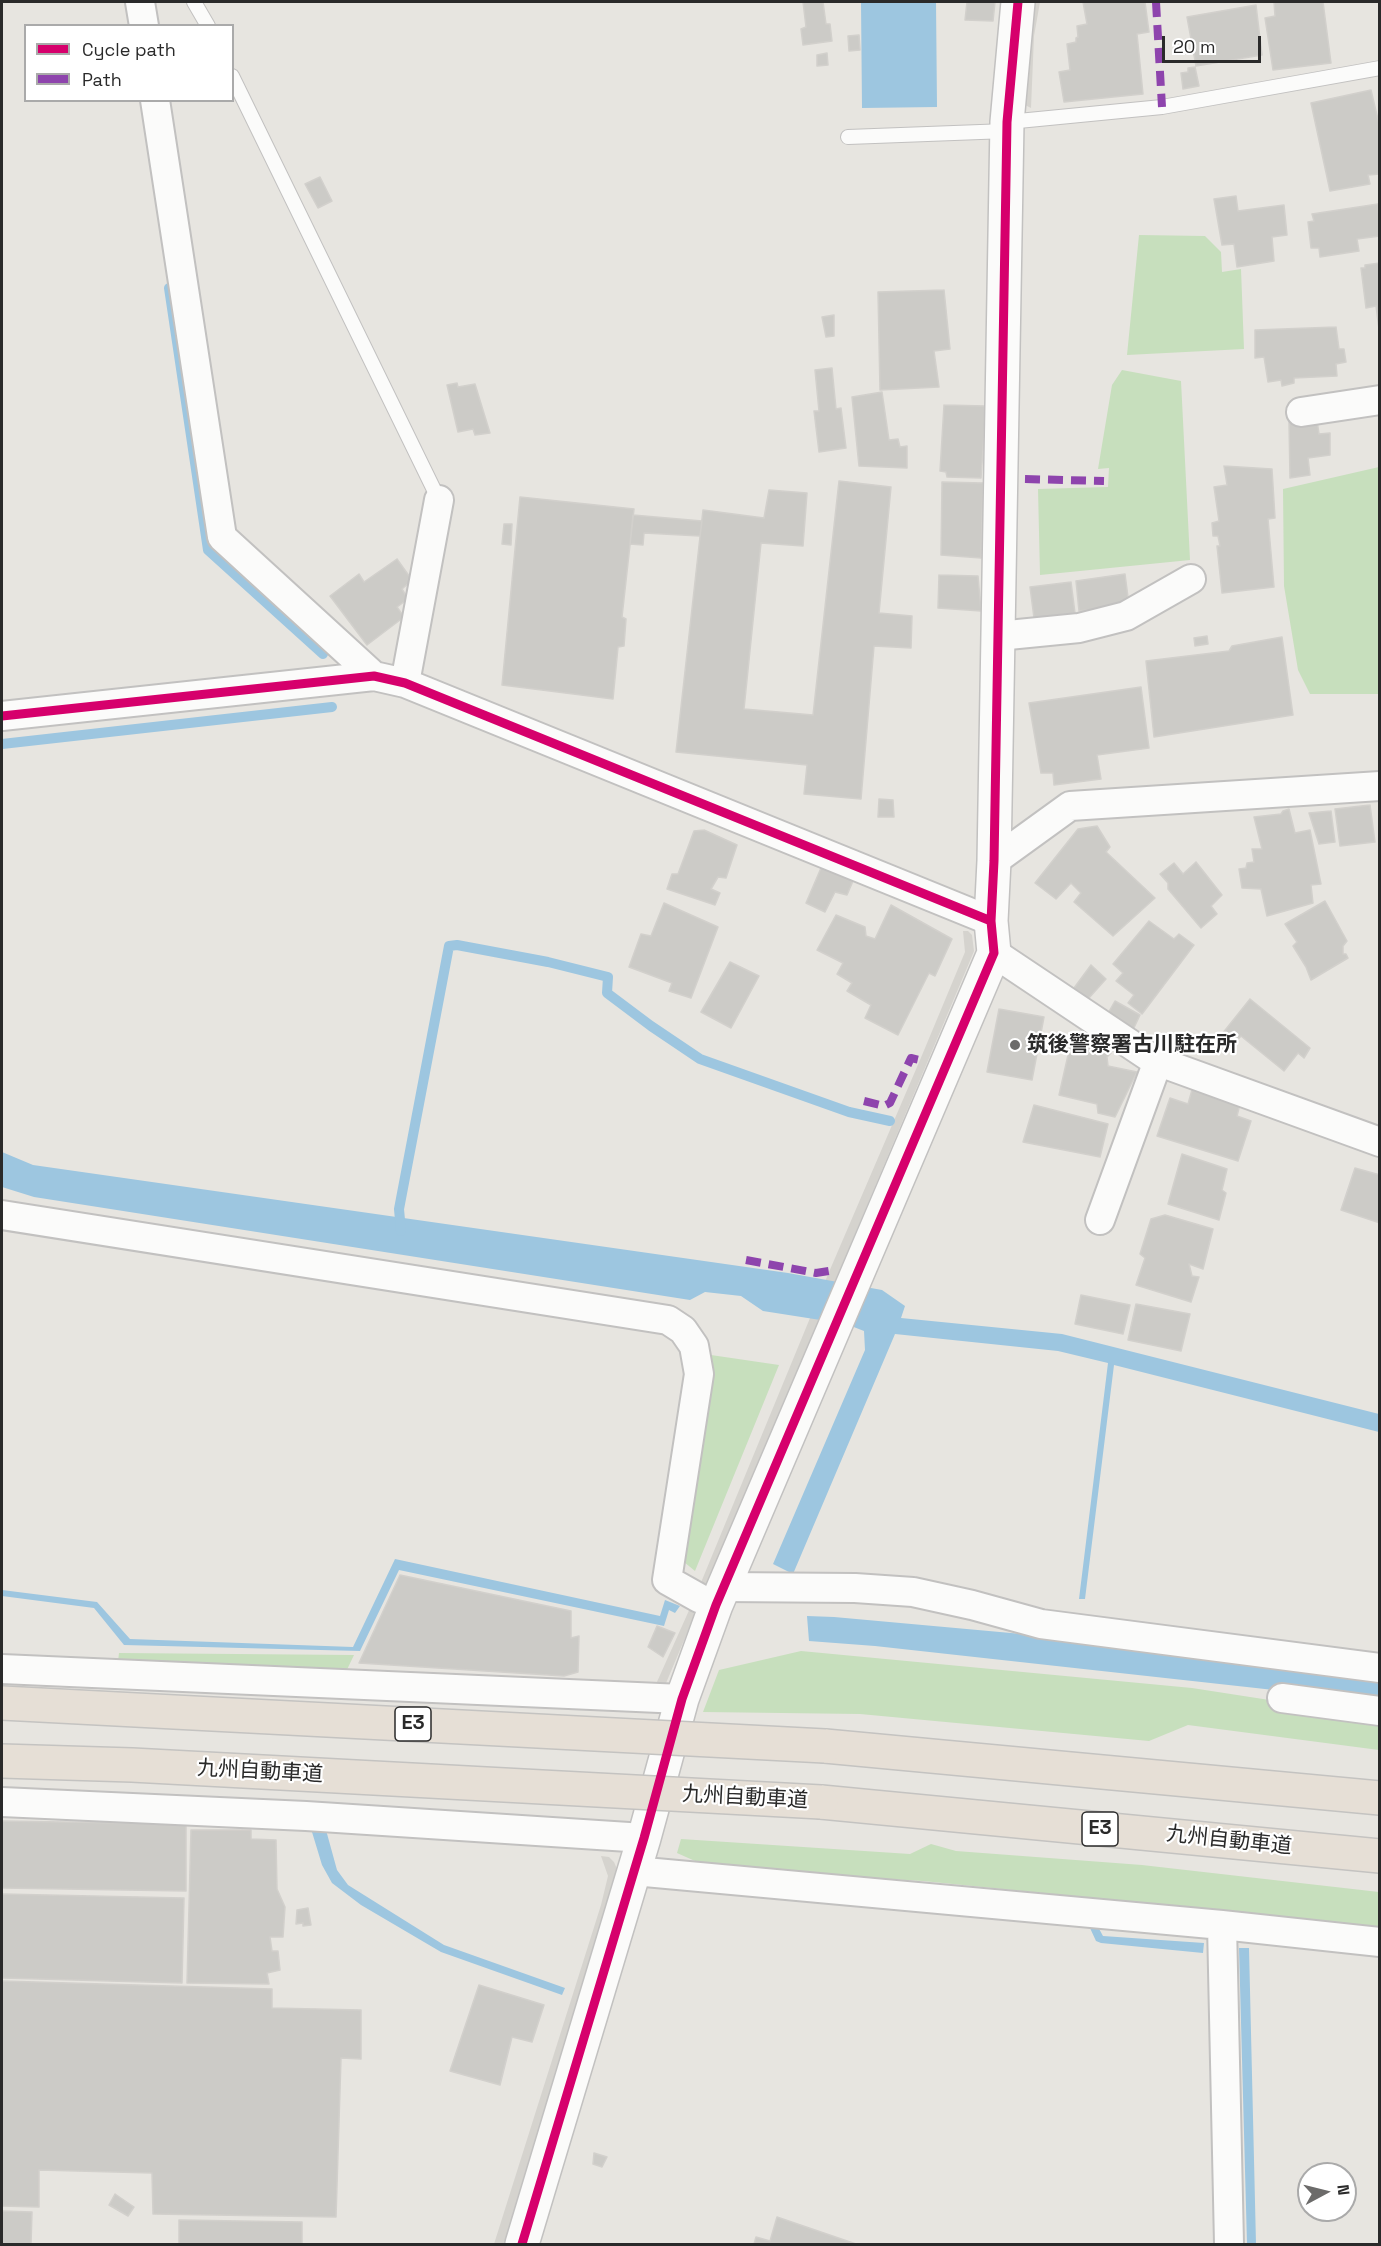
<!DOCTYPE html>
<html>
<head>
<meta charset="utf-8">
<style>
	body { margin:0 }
	#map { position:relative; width:1381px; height:2246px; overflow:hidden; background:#e7e5e0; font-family:"Space Grotesk",sans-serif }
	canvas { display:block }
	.frame { position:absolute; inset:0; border:3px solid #2a2a2a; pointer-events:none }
	.legend { position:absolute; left:24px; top:24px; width:210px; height:78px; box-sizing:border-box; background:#fff; border:2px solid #aaa; margin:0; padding:8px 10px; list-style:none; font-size:18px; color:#2a2a2a }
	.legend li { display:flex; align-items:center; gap:12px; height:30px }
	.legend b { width:30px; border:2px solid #aaa }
	.north { position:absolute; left:1297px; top:2162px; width:60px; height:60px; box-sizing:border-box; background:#fff; border:2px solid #aaa; border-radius:50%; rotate:83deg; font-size:16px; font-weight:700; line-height:24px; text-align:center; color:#2a2a2a }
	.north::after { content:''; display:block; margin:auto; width:21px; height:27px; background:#6c6b6a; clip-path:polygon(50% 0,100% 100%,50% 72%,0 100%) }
	.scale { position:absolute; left:1162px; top:36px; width:99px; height:27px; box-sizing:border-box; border:3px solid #2a2a2a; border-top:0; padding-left:8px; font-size:18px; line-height:21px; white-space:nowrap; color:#2a2a2a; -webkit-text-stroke:4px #fff; paint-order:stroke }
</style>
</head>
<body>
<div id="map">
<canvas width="1381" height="2246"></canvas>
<div class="frame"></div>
<ul class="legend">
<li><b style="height:8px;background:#d6006c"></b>Cycle path</li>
<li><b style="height:8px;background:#8e44ad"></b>Path</li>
</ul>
<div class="north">N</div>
<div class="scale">20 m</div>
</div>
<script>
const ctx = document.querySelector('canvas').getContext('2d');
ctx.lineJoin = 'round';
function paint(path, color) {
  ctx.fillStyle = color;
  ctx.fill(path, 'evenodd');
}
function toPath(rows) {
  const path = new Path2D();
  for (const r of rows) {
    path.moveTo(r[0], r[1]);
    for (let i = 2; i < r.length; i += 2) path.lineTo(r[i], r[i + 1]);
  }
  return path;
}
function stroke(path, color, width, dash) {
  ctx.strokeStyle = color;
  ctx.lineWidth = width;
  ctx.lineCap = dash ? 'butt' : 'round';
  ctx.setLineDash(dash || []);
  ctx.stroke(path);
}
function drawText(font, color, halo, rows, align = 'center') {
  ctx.font = font + ' "Space Grotesk","Noto Sans JP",sans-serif';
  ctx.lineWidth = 4.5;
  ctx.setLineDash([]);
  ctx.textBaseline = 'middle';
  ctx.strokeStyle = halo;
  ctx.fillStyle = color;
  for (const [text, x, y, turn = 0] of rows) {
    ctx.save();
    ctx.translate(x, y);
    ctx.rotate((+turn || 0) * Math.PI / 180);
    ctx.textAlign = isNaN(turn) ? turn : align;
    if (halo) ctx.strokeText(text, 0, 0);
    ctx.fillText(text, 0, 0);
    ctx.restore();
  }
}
const green = toPath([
	[1139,235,1205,236,1221,252,1222,272,1241,269,1244,349,1127,355],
	[1122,370,1181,381,1190,560,1040,575,1038,489,1108,487,1109,468,1098,469,1112,385],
	[1379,467,1379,694,1310,694,1298,670,1284,586,1283,489],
	[711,1355,779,1365,695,1571,684,1562],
	[801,1651,1192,1688,1379,1717,1379,1750,1188,1725,1149,1741,860,1714,703,1712,719,1670],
	[119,1653,354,1655,343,1678,117,1670],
	[681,1839,910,1854,931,1844,956,1851,1142,1865,1379,1892,1379,1927,923,1881,713,1869,677,1853]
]);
const plaza = toPath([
	[1027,2,1040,2,1034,36,1031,108,1025,105],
	[963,931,968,931,972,935,974,951,972,956,661,1695,652,1693,695,1597,829,1272,920,1060,965,952],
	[601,1856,609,1857,614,1862,617,1869,616,1880,504,2244,494,2244,601,1905,608,1876]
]);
const water = toPath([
	[861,2,936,2,937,107,862,108],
	[2,1152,33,1165,788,1273,882,1290,905,1306,901,1318,1062,1334,1379,1414,1379,1432,1114,1365,1085,1599,1079,1599,1108,1363,1058,1351,895,1334,793,1574,773,1564,865,1350,864,1331,846,1324,763,1311,741,1296,705,1292,690,1300,34,1197,2,1187],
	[395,1559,660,1616,665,1600,680,1606,675,1613,669,1610,664,1626,399,1570,360,1651,124,1645,94,1608,2,1596,2,1590,97,1602,130,1639,353,1647],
	[807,1616,834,1617,1044,1636,1379,1678,1379,1705,1283,1691,875,1646,809,1641],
	[326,1830,337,1870,348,1885,444,1945,565,1988,562,1995,441,1952,361,1905,332,1883,322,1865,312,1832],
	[1097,1925,1103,1936,1204,1943,1203,1953,1101,1943,1096,1941,1090,1928],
	[1239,1948,1249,1948,1256,2244,1247,2244]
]);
const stream = toPath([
	[169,288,208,550,323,654],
	[2,744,332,707],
	[401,1231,399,1209,449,946,457,945,548,962,608,977,607,993,651,1026,700,1059,849,1112,890,1121]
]);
const building = toPath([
	[803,2,823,2,826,24,830,24,832,41,803,45,801,29,806,27,803,2],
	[967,2,995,2,993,21,965,20,967,2],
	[1083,2,1145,2,1149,32,1137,34,1143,94,1064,102,1059,72,1070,70,1067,44,1076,42,1076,38,1078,37,1077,26,1087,24,1083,2],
	[1274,2,1323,2,1331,63,1273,70,1265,18,1275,16,1274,2],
	[1256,5,1262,55,1196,66,1187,17,1256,5],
	[859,35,860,50,849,51,848,36,859,35],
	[827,53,828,65,817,66,817,55,827,53],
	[1195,67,1199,86,1183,89,1181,73,1188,72,1188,68,1195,67],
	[1371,90,1380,128,1380,174,1368,175,1370,184,1330,191,1311,103,1371,90],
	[320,177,332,201,318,208,305,184,320,177],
	[1236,196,1238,211,1284,205,1287,235,1272,237,1274,261,1237,267,1234,244,1222,245,1214,199,1236,196],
	[1378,204,1380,236,1357,239,1359,251,1320,257,1319,248,1311,248,1308,222,1314,221,1312,214,1378,204],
	[1380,263,1380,337,1376,306,1366,308,1361,268,1365,268,1365,265,1380,263],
	[944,290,950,349,934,351,939,387,880,390,878,292,944,290],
	[834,315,834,336,826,337,822,317,834,315],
	[1336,327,1339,349,1344,349,1346,362,1336,364,1337,376,1294,378,1294,383,1282,386,1281,380,1268,382,1264,357,1255,358,1255,330,1336,327],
	[832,368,836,409,841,408,846,448,819,452,814,411,819,411,815,370,832,368],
	[457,383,458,387,475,384,490,433,475,435,473,429,458,432,447,385,457,383],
	[882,392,889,440,898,439,900,447,907,446,907,468,859,466,852,397,882,392],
	[944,405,986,406,981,478,947,477,946,472,940,471,944,405],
	[1317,420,1319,434,1330,433,1330,455,1308,458,1310,475,1290,478,1289,421,1317,420],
	[1224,466,1272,469,1275,518,1268,519,1274,587,1222,593,1217,546,1220,546,1218,536,1213,536,1212,523,1219,521,1214,487,1227,485,1224,466],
	[839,481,891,487,879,613,912,616,911,648,874,646,861,799,804,794,807,765,676,752,703,510,764,518,769,490,807,493,803,546,761,543,744,709,813,715,839,481],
	[942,482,983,483,981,558,941,555,942,482],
	[520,497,634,509,622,617,626,619,624,646,618,647,613,699,502,685,520,497],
	[633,515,702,521,700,536,644,533,643,545,630,544,633,515],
	[504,524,512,524,511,545,502,544,504,524],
	[397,559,412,580,402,589,408,599,397,607,404,617,367,645,330,596,359,574,364,582,397,559],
	[1125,574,1129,605,1079,611,1076,581,1125,574],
	[939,575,978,576,981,611,938,608,939,575],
	[1071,582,1075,613,1034,618,1030,587,1071,582],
	[1207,636,1208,644,1195,646,1194,638,1207,636],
	[1282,637,1293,715,1154,737,1146,661,1229,651,1232,646,1282,637],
	[1141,687,1149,748,1097,755,1101,779,1054,785,1053,773,1041,773,1029,703,1141,687],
	[879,799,893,800,894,817,878,817,879,799],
	[1370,805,1375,842,1340,846,1335,809,1370,805],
	[1289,809,1295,833,1310,830,1321,884,1311,885,1313,903,1267,916,1261,889,1242,888,1239,869,1246,868,1247,863,1254,862,1252,849,1262,849,1254,817,1281,814,1283,811,1289,809],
	[1331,811,1335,842,1319,844,1309,813,1331,811],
	[1097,826,1110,847,1106,852,1155,898,1113,936,1074,902,1081,893,1071,883,1056,899,1035,883,1078,829,1097,826],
	[704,830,737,845,726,878,718,877,711,889,720,893,715,905,667,889,672,874,678,874,694,831,704,830],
	[824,861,856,874,847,895,835,892,825,912,806,903,824,861],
	[1196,862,1222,895,1211,906,1217,914,1201,928,1168,889,1168,883,1160,874,1174,863,1183,874,1196,862],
	[1325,901,1347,941,1343,946,1343,954,1346,954,1348,958,1311,980,1306,967,1293,946,1297,942,1285,924,1325,901],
	[664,903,718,927,691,998,669,991,672,983,629,967,641,934,651,936,664,903],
	[891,905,952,939,935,976,929,973,898,1035,865,1018,871,1005,847,991,852,983,837,974,843,963,817,950,836,915,865,927,866,936,875,939,891,905],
	[1149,921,1174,939,1179,934,1194,945,1142,1014,1128,1003,1134,995,1116,981,1123,973,1113,964,1149,921],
	[730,962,759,976,731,1028,701,1012,730,962],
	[1091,965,1106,979,1088,999,1074,988,1091,965],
	[1250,999,1310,1048,1304,1058,1298,1053,1284,1071,1241,1036,1230,1048,1218,1039,1250,999],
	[1115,1001,1140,1015,1132,1032,1107,1015,1115,1001],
	[999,1009,1044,1017,1032,1080,987,1072,999,1009],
	[1071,1042,1111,1053,1107,1057,1108,1066,1137,1072,1115,1117,1098,1113,1097,1104,1059,1095,1071,1042],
	[1192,1090,1240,1104,1237,1116,1251,1121,1238,1161,1157,1136,1170,1098,1188,1104,1192,1090],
	[1034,1105,1108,1124,1100,1157,1023,1142,1034,1105],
	[1182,1154,1227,1169,1222,1190,1226,1193,1219,1220,1168,1204,1182,1154],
	[1355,1168,1380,1175,1380,1223,1341,1210,1355,1168],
	[1165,1215,1213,1229,1203,1269,1189,1264,1192,1276,1199,1277,1191,1302,1136,1285,1145,1258,1140,1254,1151,1219,1165,1215],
	[1081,1295,1130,1305,1123,1334,1075,1324,1081,1295],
	[1136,1304,1190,1314,1181,1351,1128,1340,1136,1304],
	[400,1575,571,1611,571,1638,579,1636,578,1672,564,1676,359,1663,400,1575],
	[657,1626,675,1633,663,1657,648,1647,657,1626],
	[2,1821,186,1824,186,1891,2,1888,2,1821],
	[191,1830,251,1830,251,1839,276,1840,277,1889,285,1907,283,1937,270,1937,272,1951,278,1951,280,1970,267,1973,269,1984,187,1983,191,1830],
	[2,1894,184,1898,182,1983,2,1978,2,1894],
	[308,1908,311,1925,303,1926,303,1923,296,1924,297,1910,308,1908],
	[2,1981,272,1989,272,2008,361,2010,361,2059,341,2058,336,2217,153,2214,152,2173,39,2170,39,2207,2,2206,2,1981],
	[479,1985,544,2005,532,2042,512,2037,500,2085,450,2071,479,1985],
	[594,2153,607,2157,602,2167,593,2164,594,2153],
	[115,2194,134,2207,128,2216,109,2205,115,2194],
	[2,2211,32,2212,31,2244,2,2244,2,2211],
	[777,2217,856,2244,754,2244,756,2237,770,2241,777,2217],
	[179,2220,302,2222,302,2244,179,2244,179,2220]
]);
const service = toPath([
	[194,2,208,26],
	[232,76,439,500],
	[1008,122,1162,107,1380,68],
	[848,137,1007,131]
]);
const minor = toPath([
	[140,2,144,26],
	[155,100,222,537,374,676],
	[1301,412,1380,400],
	[998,636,1079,628,1126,616,1191,579],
	[405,683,439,500],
	[2,716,374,676,405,683,991,921],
	[994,861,1070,806,1380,786],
	[994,953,1154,1060,1380,1142],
	[2,1215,668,1320,683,1330,694,1346,699,1374,667,1580,699,1598],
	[1100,1220,1158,1061],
	[723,1587,855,1588,913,1592,972,1605,1041,1624,1380,1668],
	[2,1669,682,1699],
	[1282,1698,1380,1711],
	[2,1802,306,1816,644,1838],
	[634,1871,1222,1925,1380,1942],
	[1222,1925,1229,2244]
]);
const tertiary = toPath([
	[522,2244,644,1838,682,1699,716,1605,994,953,991,921,994,861,1007,122,1018,2]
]);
const motorway = toPath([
	[825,1746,1380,1798],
	[821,1802,1380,1856]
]);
const motorwayBridge = toPath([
	[2,1703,825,1746],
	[2,1761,132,1765,821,1802]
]);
const quiet = toPath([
	[1156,2,1162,107],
	[1025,479,1104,481],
	[864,1101,884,1106,890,1103,911,1058,924,1061],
	[746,1260,816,1273,835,1270]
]);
const cycleway = toPath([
	[2,716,374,676,405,683,991,921],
	[522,2244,644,1838,682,1699,716,1605,994,953,991,921,994,861,1007,122,1018,2]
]);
const markers = [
	[1015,1045,6,"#6c6b6a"]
];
const shields = [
	[413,1724,36],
	[1100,1829,36]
];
const shieldNames = [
	["E3",413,1724],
	["E3",1100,1829]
];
const poiNames = [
	["筑後警察署古川駐在所",1027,1045]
];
const streetNames = [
	["九州自動車道",260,1772,3],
	["九州自動車道",745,1798,3],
	["九州自動車道",1229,1841,6]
];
paint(green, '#c7dfbd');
paint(plaza, '#d5d3ce');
paint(water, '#9dc6e0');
stroke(stream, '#9dc6e0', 10);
paint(building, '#cccbc7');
stroke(building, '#d2d0cc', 1.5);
stroke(service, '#c2c1c0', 16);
stroke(minor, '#c2c1c0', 32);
stroke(tertiary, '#c2c1c0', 36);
stroke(motorway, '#c4c3c1', 36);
stroke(service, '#fbfbfa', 14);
stroke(minor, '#fbfbfa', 28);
stroke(tertiary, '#fbfbfa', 33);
stroke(motorway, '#e6dfd6', 33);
stroke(motorwayBridge, '#c4c3c1', 36, []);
stroke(motorwayBridge, '#e6dfd6', 33);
stroke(quiet, '#8e44ad', 8, [15, 8]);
stroke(cycleway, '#d6006c', 9);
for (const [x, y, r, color] of markers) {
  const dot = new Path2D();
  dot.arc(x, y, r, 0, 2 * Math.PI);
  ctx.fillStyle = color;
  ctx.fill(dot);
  stroke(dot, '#fff', 2);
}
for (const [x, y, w] of shields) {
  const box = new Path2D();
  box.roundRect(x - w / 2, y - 17, w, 34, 4.5);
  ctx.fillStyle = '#fff';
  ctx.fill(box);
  stroke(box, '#2a2a2a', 1.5);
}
drawText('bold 20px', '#2a2a2a', null, shieldNames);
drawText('bold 21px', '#2a2a2a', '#fff', poiNames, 'left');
drawText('21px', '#2a2a2a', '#fff', streetNames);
</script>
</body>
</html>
